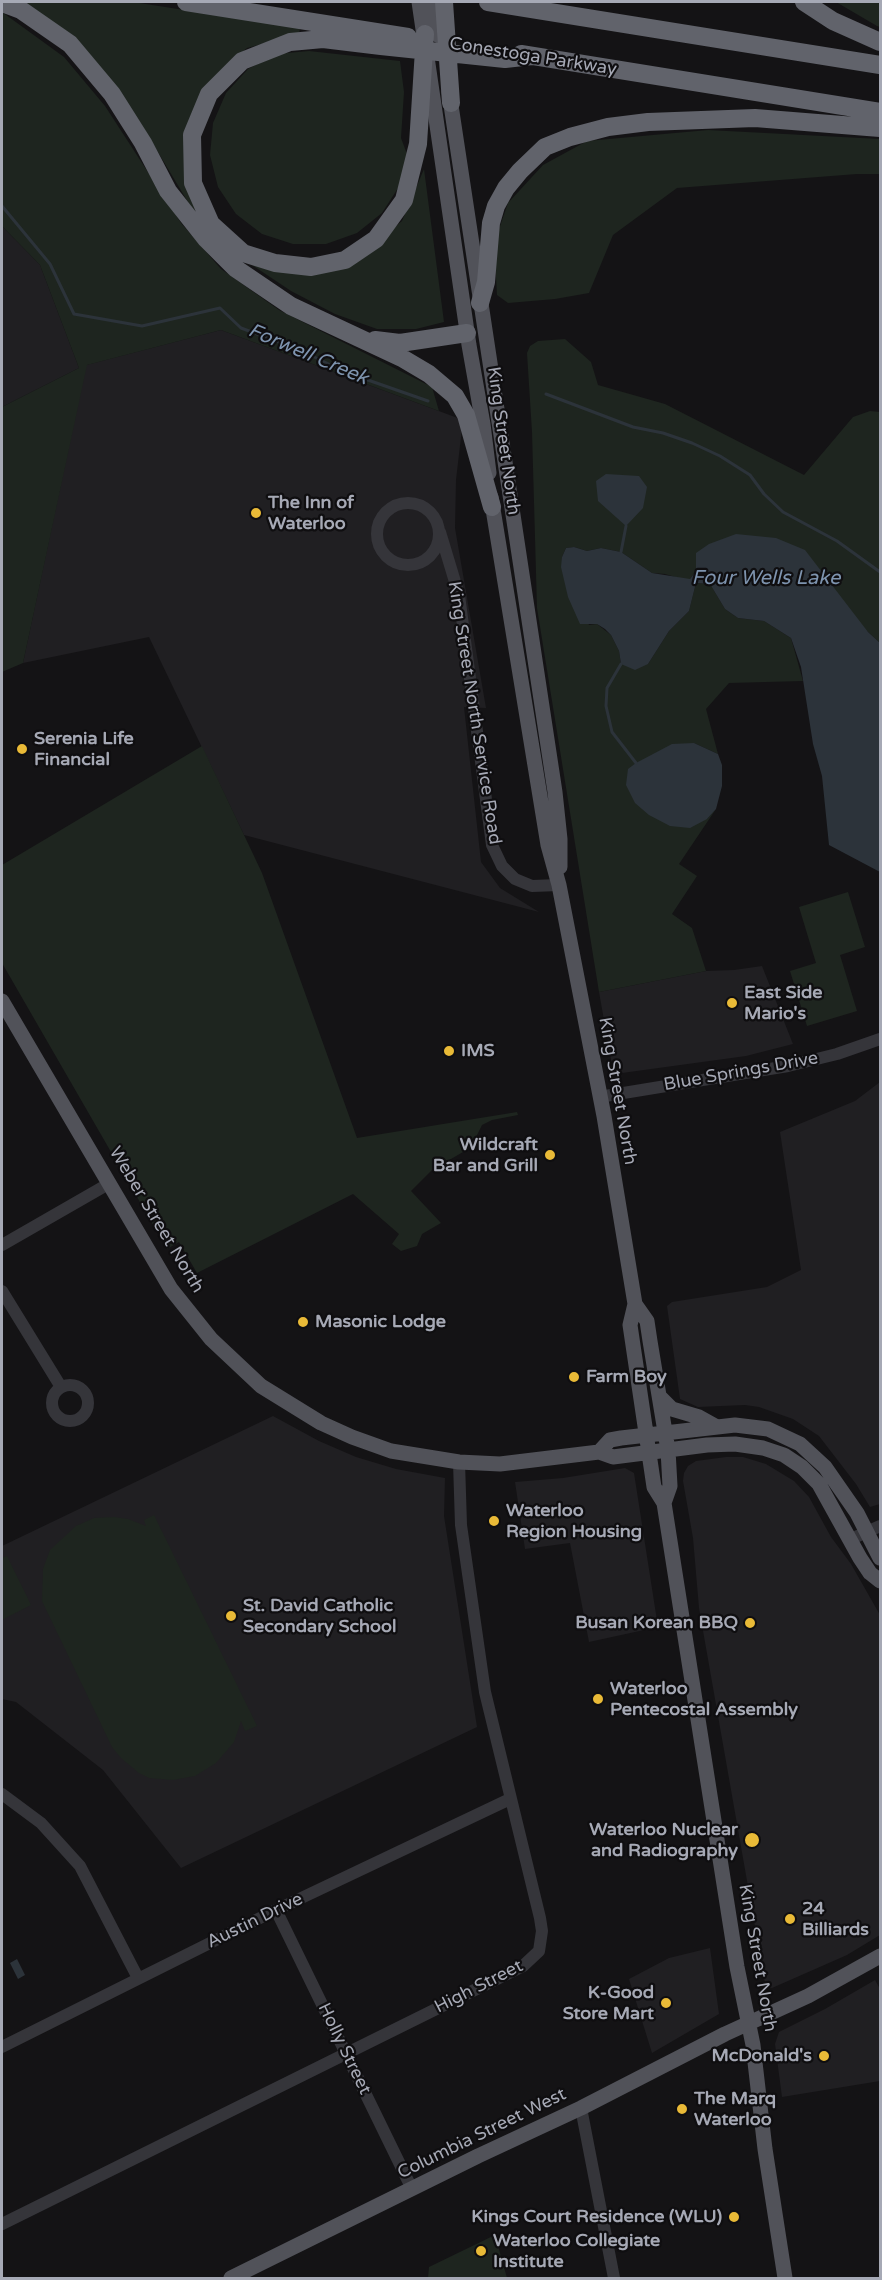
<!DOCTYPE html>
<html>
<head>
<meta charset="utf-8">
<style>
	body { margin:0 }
	#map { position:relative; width:882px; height:2280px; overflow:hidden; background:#141315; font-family:"Varela Round",sans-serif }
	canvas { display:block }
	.frame { position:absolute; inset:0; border:3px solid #a6a9b5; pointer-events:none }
</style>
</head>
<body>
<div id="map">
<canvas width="882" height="2280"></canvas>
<div class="frame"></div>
</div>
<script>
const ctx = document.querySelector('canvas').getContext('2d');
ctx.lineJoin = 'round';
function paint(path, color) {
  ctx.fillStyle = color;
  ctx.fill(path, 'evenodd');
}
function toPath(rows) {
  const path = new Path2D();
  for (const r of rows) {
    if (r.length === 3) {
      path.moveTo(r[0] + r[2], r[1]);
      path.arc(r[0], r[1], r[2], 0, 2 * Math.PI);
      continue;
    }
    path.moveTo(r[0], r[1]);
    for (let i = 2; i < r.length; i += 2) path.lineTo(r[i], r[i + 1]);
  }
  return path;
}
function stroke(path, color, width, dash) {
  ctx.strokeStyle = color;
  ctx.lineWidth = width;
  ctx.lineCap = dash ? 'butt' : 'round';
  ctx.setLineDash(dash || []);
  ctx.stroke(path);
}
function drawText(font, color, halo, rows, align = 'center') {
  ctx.font = font + ' "Varela Round",sans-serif';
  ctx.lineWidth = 4.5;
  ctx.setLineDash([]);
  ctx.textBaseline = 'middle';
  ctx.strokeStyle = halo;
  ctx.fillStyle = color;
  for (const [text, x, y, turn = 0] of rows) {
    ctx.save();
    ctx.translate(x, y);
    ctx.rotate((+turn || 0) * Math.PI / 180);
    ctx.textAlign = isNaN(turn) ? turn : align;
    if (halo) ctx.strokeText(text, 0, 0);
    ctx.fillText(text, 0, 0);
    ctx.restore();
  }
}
const built = toPath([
	[2,226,40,265,79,368,2,407],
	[221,330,463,420,456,480,455,528,486,708,464,707,481,862,500,888,539,912,244,835,149,637,23,663,86,365],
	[762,966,793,1044,746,1056,622,1073,612,1065,599,992,706,971,734,970],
	[880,1082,880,1504,870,1507,856,1484,819,1436,793,1419,759,1407,745,1405,698,1407,680,1399,667,1306,672,1302,767,1287,801,1270,780,1132,855,1101],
	[273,1416,319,1441,356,1457,396,1469,445,1478,444,1516,477,1727,181,1868,103,1770,16,1702,2,1699,2,1546],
	[726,1457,743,1457,766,1464,794,1481,809,1497,831,1537,851,1564,880,1615,880,1935,847,1955,772,1988,766,1987,765,1983,699,1608,693,1538,683,1481,684,1473,688,1466,696,1461],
	[625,1468,634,1473,658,1627,589,1642,570,1543,525,1549,515,1482,563,1478],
	[710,1948,719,2014,652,2053,629,1979,669,1958],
	[875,1980,880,1989,880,2081,782,2097,775,2044,779,2032,825,2009]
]);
const green = toPath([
	[14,2,133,2,300,28,299,34,247,48,218,73,199,100,200,222,138,119],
	[836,2,880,2,880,27,877,26],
	[2,12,64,57,105,106,181,223,221,269,279,310,432,387,439,411,221,330,87,365,23,663,2,672,2,407,79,368,40,265,2,226],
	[309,51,400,61,404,92,401,138,407,154,400,185,382,213,357,233,326,244,293,244,262,234,236,214,218,187,210,155,213,123,226,93,248,69,276,54],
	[708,130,880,139,880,174,857,174,677,188,613,235,589,293,555,299,508,303,497,295,495,258,497,235,508,203,543,165,587,141],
	[424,169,444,322,416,329,377,329,335,314,291,291,237,255,351,264,402,221],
	[565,339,591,362,598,385,665,404,804,475,853,417,870,411,880,412,880,643,868,632,696,553,696,571,690,579,682,579,665,574,652,573,621,552,601,548,587,551,574,547,566,548,562,557,589,625,597,624,611,635,619,651,621,664,648,664,669,631,689,611,696,583,710,584,725,609,738,618,764,621,791,638,803,681,729,683,706,709,718,754,694,743,707,819,716,809,679,864,697,876,672,914,692,928,706,971,599,992,537,608,532,432,527,353,530,346,538,341],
	[202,746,262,873,357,1138,517,1112,518,1115,492,1120,482,1125,475,1139,462,1141,463,1152,432,1170,411,1191,441,1223,422,1234,417,1246,401,1251,392,1244,399,1234,353,1194,197,1273,179,1242,167,1249,2,963,2,865],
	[848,892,865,947,840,955,857,1011,807,1026,790,971,816,963,799,907],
	[154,1515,257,1726,245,1731,241,1721,234,1742,216,1763,195,1776,173,1780,149,1778,139,1773,121,1758,112,1747,42,1601,43,1569,50,1550,76,1526,94,1518,114,1517,128,1519,146,1526,144,1520],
	[7,1556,31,1605,2,1620,2,1558],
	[495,2235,507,2278,428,2278,429,2267]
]);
const water = toPath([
	[606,474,639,476,647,487,643,508,626,526,598,501,596,481],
	[736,534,776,538,805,550,868,632,880,643,880,872,829,845,822,776,813,744,801,667,791,638,764,621,738,618,725,609,710,584,696,583,689,611,669,631,648,664,635,670,621,664,619,651,611,635,605,629,597,624,580,624,568,597,561,567,562,557,566,548,574,547,587,551,601,548,621,552,652,573,690,579,696,571,696,553,709,544],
	[694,743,718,754,722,765,722,786,716,809,707,819,690,828,670,826,649,815,635,803,626,785,628,769,636,763,672,744],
	[17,1959,25,1975,18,1979,10,1963]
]);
const stream = toPath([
	[2,206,50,264,74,314,142,326,220,308,241,328,300,350,345,372,428,401],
	[546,394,633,427,663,433,692,443,720,456,750,475,764,494,783,512,837,541,880,572],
	[621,552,626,526],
	[621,664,607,688,606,706,612,732,636,763]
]);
const minor = toPath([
	[408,534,31],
	[440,532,459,595,492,845,502,866,515,879,532,886,559,885],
	[599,1097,788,1066,837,1054,880,1039],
	[2,1245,110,1183],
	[2,1291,61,1387],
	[70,1403,18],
	[851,1539,880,1526],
	[2,1794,41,1823,80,1866,138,1978],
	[276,1910,412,2189],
	[2,2047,276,1910,510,1799],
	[581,2108,614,2278],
	[2,2224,523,1966,539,1951,542,1931,540,1918,485,1692,461,1525,459,1462]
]);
const major = toPath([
	[419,2,469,345,483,424,489,473],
	[434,2,439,36],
	[449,92,555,792,560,839,560,867],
	[491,497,548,845,559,885,604,1116,635,1304,647,1321,650,1341,668,1450,670,1486,664,1503],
	[2,1001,171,1289,211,1339,261,1386,321,1423,352,1437,391,1451,459,1462,500,1464,599,1452,613,1457,707,1445,735,1444,763,1448,784,1455,802,1467,819,1484,860,1558,870,1573,880,1581],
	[635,1304,630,1325,654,1487,664,1503,737,1967,753,2045,765,2149,785,2278],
	[660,1397,672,1409,699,1417,717,1427],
	[599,1452,610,1440,621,1438,735,1425,768,1429,800,1444,825,1467,857,1513,880,1558],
	[231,2278,478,2156,581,2108,725,2034,808,1996,880,1956]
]);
const highway = toPath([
	[186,2,408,37],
	[444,2,451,103],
	[488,2,880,65],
	[804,2,833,21,880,42],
	[2,3,21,10,70,44,112,94,143,143,168,191,206,239,235,268,291,306,402,358,429,374,455,396,466,415,492,507],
	[425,34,418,144,404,200,376,239,345,260,311,267,275,263,243,253,211,224,193,183,192,135,209,94,242,61,290,42,323,39,381,46,486,57,505,59,532,56],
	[521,54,880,112],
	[480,303,486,282,491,223,496,206,506,188,520,171,545,147,570,137,608,127,648,122,755,118,880,128],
	[375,340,400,343,467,333]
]);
const markers = [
	[256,513,6,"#e9ba37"],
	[22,749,6,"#e9ba37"],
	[732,1003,6,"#e9ba37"],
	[449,1051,6,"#e9ba37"],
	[550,1155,6,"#e9ba37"],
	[303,1322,6,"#e9ba37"],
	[574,1377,6,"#e9ba37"],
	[494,1521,6,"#e9ba37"],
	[231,1616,6,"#e9ba37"],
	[750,1623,6,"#e9ba37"],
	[598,1699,6,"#e9ba37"],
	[752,1840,8,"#e9ba37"],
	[790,1919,6,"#e9ba37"],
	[666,2003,6,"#e9ba37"],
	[824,2056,6,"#e9ba37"],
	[682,2109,6,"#e9ba37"],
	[734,2217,6,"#e9ba37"],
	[481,2251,6,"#e9ba37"]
];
const streetNames = [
	["Conestoga Parkway",533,57,9],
	["King Street North",503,441,82],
	["King Street North Service Road",474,713,81],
	["Blue Springs Drive",741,1072,-10],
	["King Street North",617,1091,80],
	["Weber Street North",156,1220,59],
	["Austin Drive",255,1921,-26],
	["King Street North",757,1958,80],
	["High Street",479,1987,-27],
	["Holly Street",344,2049,64],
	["Columbia Street West",482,2134,-26]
];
const poiNames = [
	["The Inn of",268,503],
	["Waterloo",268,524],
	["Serenia Life",34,739],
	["Financial",34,760],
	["East Side",744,993],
	["Mario's",744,1014],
	["IMS",461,1051],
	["Wildcraft",538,1145,"right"],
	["Bar and Grill",538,1166,"right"],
	["Masonic Lodge",315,1322],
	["Farm Boy",586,1377],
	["Waterloo",506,1511],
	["Region Housing",506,1532],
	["St. David Catholic",243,1606],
	["Secondary School",243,1627],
	["Busan Korean BBQ",738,1623,"right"],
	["Waterloo",610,1689],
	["Pentecostal Assembly",610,1710],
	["Waterloo Nuclear",738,1830,"right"],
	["and Radiography",738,1851,"right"],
	["24",802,1909],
	["Billiards",802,1930],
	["K-Good",654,1993,"right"],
	["Store Mart",654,2014,"right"],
	["McDonald's",812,2056,"right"],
	["The Marq",694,2099],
	["Waterloo",694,2120],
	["Kings Court Residence (WLU)",722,2217,"right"],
	["Waterloo Collegiate",493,2241],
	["Institute",493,2262]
];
const waterNames = [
	["Forwell Creek",308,355,23],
	["Four Wells Lake",766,579]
];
paint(built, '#201f22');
paint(green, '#1e251f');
paint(water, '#2c333a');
stroke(stream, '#2c333a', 3);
stroke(minor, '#35353a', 12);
stroke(major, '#515259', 15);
stroke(highway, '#61636b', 18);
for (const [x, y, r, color] of markers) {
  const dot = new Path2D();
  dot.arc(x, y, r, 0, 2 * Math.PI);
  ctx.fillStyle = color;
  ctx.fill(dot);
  stroke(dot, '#0f0e10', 2);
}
drawText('18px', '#a6a9b5', '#0f0e10', streetNames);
drawText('bold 18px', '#a6a9b5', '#0f0e10', poiNames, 'left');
drawText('italic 20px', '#7e94af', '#0f0e10', waterNames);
</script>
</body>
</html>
